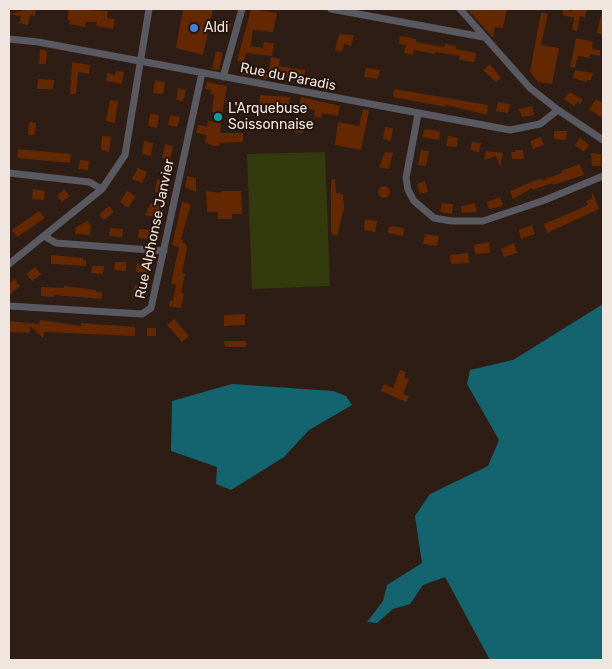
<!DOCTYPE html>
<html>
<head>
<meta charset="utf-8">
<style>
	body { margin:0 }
	#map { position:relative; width:612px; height:669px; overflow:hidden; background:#2e1d15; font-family:Rubik,sans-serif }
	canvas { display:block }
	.frame { position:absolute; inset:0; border:10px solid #f1e5df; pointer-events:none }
</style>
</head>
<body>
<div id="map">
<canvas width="612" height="669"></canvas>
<div class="frame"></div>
</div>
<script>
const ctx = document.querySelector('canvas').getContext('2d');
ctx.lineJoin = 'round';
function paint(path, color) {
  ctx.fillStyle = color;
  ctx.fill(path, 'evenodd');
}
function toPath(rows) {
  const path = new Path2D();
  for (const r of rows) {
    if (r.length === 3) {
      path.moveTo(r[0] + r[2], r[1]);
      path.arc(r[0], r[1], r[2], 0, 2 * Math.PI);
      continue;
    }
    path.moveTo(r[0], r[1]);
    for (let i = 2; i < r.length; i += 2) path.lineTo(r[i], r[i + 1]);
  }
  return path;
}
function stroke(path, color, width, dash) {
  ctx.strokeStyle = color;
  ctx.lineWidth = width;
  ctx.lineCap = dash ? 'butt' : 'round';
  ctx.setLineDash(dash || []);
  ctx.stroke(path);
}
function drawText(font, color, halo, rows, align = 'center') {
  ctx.font = font + ' Rubik,sans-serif';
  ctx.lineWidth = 4;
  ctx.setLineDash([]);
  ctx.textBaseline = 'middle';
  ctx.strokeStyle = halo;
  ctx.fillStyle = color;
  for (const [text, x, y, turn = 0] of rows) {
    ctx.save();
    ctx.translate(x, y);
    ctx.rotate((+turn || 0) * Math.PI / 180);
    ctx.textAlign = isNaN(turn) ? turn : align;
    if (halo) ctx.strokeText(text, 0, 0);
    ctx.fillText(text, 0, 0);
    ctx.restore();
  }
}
const green = toPath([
	[325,152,330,286,252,289,247,154]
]);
const water = toPath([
	[603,304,603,660,490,660,445,577,423,585,410,604,393,609,377,623,367,622,383,601,387,585,422,563,415,516,430,494,488,466,499,440,467,384,470,370,513,360],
	[232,384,333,391,346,396,352,405,309,430,284,457,231,490,216,484,217,467,171,451,172,401]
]);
const building = toPath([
	[22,9,36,9,35,16,30,15,28,25,19,23,21,16,9,14,22,11],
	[69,9,108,11,107,18,115,19,113,29,96,26,97,22,86,22,85,27,69,24,70,20,67,19],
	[183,9,213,9,203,55,176,48],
	[251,9,277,13,273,32,253,30,251,42,251,46,263,48,264,42,274,43,272,56,246,53,244,62,237,61],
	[467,9,507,9,503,28,495,27,493,38],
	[563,9,572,11,572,9,587,9,585,17,580,16,577,31,572,30,574,18,562,15],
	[541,12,548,14,541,45,559,48,552,84,538,82,530,72],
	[601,14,603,14,603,35,597,33],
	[222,22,231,24,229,33,220,31],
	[339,34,354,35,351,46,344,44,342,52,335,50],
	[400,36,416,39,416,42,444,47,445,44,456,46,456,49,476,53,475,62,459,60,460,56,435,52,435,54,414,50,413,55,404,53,406,45,399,44],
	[576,38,593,42,592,49,600,50,600,56,590,54,590,58,578,56,575,68,570,67],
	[40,49,47,51,46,64,39,64],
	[216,51,223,53,219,70,212,69],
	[271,57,280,59,279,66,305,70,304,78,268,75],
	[72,62,90,65,89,74,78,72,76,94,70,94],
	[490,64,501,78,496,82,483,70],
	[241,67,269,72,267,79,239,74],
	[366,68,380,70,378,79,364,77],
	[575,70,593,73,591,80,587,80,586,82,573,78],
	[116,71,124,72,122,84,106,81,107,73,115,75],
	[38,79,54,80,53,89,37,89],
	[155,80,165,82,163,94,153,93],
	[207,82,227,86,222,114,212,112,214,94,210,94,211,90,205,89],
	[178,88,186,90,183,101,176,100],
	[394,89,488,105,487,115,446,105,446,107,393,97],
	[570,92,583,100,580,104,577,102,574,106,564,99],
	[260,95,290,97,289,105,278,103,277,107,271,107,271,109,259,107],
	[301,97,340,106,338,116,322,113,321,118,314,116,315,110,299,107],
	[596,99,603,103,603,119,589,109],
	[110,100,118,101,115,123,106,121],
	[498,102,510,104,508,113,496,111],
	[532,106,534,115,522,117,519,109],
	[363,109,369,110,361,150,335,145,338,122,359,126],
	[150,114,159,115,157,128,148,126],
	[170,115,180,117,177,127,168,125],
	[208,121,221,123,220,133,243,133,243,142,219,143,219,146,213,146,205,142,207,135,196,133,198,125,207,126],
	[296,121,305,123,303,133,294,132],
	[29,122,36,123,35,135,28,135],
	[385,127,393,128,391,141,383,139],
	[428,129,440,131,439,140,422,137,424,130],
	[554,131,567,131,566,140,554,139],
	[102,136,111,137,109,152,101,150],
	[448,136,458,138,457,147,446,146],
	[541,137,544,145,533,149,530,141],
	[580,138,589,145,584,152,575,145],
	[144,141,153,143,151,156,142,154],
	[472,142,481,143,479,152,470,150],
	[165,144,173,146,170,160,162,158],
	[18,149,71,154,70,163,17,158],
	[421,150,429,151,426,166,418,165],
	[515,150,523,150,524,159,512,159,511,152,515,152],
	[486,151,503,153,500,167,496,156,484,160],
	[385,152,393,153,389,169,379,167],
	[591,153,601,154,601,166,592,166],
	[80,160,89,161,88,170,78,169],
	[580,164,584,175,553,185,552,183,533,190,532,188,513,199,510,191,541,178,542,180,562,173,561,171],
	[138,168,147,172,142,183,132,179],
	[187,176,196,178,196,192,185,187],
	[157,179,167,182,164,194,155,192],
	[335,179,336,193,343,194,344,208,337,236,332,235,331,231,331,180],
	[425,181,428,192,420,194,417,184],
	[384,192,6],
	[33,189,45,191,44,200,32,199],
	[64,189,70,196,62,202,57,196],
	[127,191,136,196,128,208,120,202],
	[206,191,221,193,221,191,241,191,242,214,232,214,232,219,218,219,218,212,207,212],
	[592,192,599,209,547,233,544,224,584,207,588,204,586,201,592,199],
	[500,197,503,206,489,209,487,202],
	[182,202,191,204,181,239,183,239,182,243,186,244,187,248,182,273,185,274,181,293,184,294,181,308,169,306,170,300,173,301,176,285,171,284,179,247,172,245],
	[151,203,160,205,158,218,145,215],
	[442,203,453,204,452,214,440,212],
	[475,203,477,212,462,213,461,206],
	[109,206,114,212,104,220,99,215],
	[39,211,45,218,17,237,12,230],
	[365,219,377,221,375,232,364,230],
	[87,221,91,226,90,235,75,234,76,227],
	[532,225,535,234,521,239,519,230],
	[393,226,404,228,403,236,388,233,389,227],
	[110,228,123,229,122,237,109,236],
	[139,229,151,230,150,239,138,238],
	[425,234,439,236,437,246,423,244],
	[489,242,490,253,475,254,474,245],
	[514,243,517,253,504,257,501,249],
	[468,253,469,263,451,264,450,255],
	[51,255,83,258,83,260,86,260,86,266,51,264],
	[115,262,126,262,126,271,114,270],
	[137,263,148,264,148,273,136,272],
	[92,266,104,266,103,274,91,273],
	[35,267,41,274,32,281,26,274],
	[14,279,20,286,9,295,9,284],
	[135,285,144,287,141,299,132,297],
	[64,286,96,290,96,292,102,292,102,299,54,295,54,297,41,296,41,287,64,288],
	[245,314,245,325,224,326,224,315],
	[174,319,189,336,182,342,167,325],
	[40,320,81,326,81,323,135,327,135,336,44,332,43,338,30,326,30,333,9,332,9,321,39,324],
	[147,328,156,328,156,336,147,336],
	[224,341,246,341,246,347,225,347],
	[400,370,406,372,404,377,409,379,403,394,409,396,406,402,381,391,384,384,393,388]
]);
const street = toPath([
	[331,9,483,37],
	[460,9,530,88,558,110,603,140],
	[9,39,38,42,510,130,540,124,558,110],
	[223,77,242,9],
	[418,114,406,178,408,190,414,201,434,218,451,221,483,221,545,200,603,176],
	[9,173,89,182,102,189],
	[44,236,56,243,164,251],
	[9,264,102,189,125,155,149,9],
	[9,306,142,314,151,308,202,73]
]);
const markers = [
	[194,28,5,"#3f7fe0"],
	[218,117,5,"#0f9aa8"]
];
const poiNames = [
	["Aldi",204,28],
	["L'Arquebuse",228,109],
	["Soissonnaise",228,125]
];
const streetNames = [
	["Rue du Paradis",288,77,11],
	["Rue Alphonse Janvier",155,229,-78]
];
paint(green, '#333b0d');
paint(water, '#13646e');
paint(building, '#642800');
stroke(street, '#595962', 7);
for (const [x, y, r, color] of markers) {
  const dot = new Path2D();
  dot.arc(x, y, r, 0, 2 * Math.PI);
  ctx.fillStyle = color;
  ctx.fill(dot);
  stroke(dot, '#24140b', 2);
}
drawText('14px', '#f1e5df', '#24140b', poiNames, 'left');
drawText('14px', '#f1e5df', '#24140b', streetNames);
</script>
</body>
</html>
